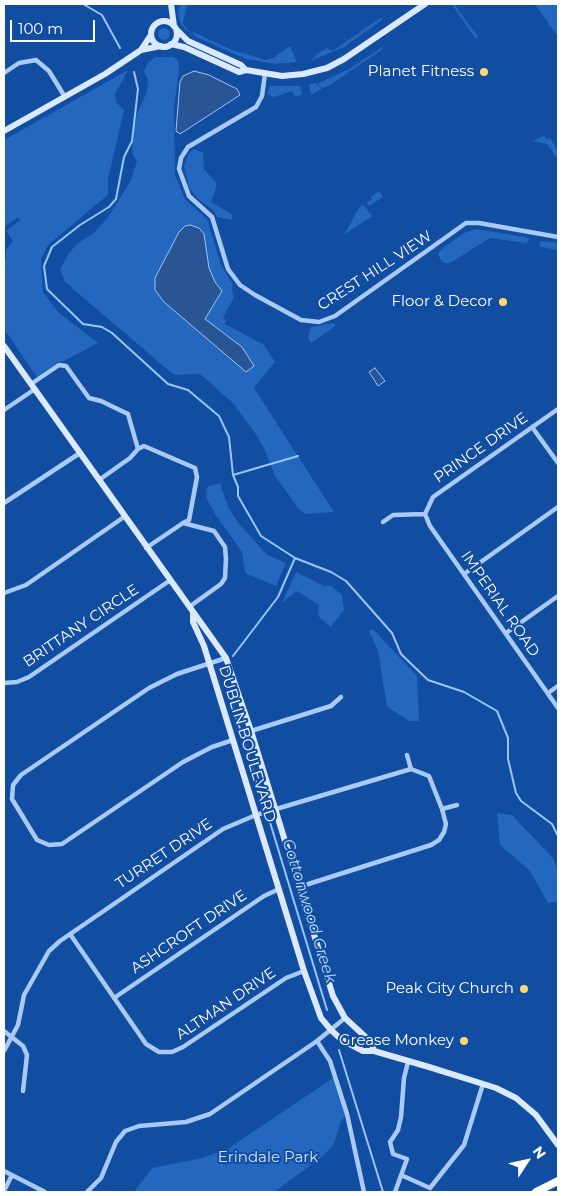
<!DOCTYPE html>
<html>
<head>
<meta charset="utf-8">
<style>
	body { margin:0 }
	#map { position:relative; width:562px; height:1196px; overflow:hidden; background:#114da1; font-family:Montserrat,sans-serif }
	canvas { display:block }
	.frame { position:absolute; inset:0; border:5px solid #fff; pointer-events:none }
	.north { position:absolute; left:502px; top:1136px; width:50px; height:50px; -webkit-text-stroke:4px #114da1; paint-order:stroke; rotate:55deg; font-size:14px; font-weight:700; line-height:20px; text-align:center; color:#fff }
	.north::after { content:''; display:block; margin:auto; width:18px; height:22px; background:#fff; clip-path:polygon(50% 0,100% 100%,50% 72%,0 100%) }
	.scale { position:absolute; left:10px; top:20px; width:85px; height:22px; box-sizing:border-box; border:2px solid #fff; border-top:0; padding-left:6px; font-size:15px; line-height:18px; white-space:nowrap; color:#fff; -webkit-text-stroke:4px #114da1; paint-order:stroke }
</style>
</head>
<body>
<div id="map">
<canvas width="562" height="1196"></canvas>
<div class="frame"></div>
<div class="north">N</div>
<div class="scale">100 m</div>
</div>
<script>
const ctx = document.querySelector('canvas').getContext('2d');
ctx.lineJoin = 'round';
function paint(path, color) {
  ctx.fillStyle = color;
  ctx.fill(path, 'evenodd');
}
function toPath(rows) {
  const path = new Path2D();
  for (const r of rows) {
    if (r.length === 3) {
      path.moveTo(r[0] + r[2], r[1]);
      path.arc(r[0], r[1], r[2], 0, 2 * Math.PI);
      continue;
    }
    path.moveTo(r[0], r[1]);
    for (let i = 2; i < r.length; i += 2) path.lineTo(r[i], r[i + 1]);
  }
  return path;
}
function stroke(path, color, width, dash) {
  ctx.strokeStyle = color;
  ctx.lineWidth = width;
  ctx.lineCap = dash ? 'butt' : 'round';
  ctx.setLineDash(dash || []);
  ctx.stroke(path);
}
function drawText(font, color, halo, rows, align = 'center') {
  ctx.font = font + ' Montserrat,sans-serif';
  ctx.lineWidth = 4;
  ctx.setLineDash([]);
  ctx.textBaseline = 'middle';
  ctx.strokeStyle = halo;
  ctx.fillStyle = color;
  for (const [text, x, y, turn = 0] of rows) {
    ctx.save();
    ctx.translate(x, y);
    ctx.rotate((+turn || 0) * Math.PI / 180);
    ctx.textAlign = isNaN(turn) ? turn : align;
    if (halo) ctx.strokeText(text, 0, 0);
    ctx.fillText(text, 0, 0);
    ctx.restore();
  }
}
const green = toPath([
	[180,4,187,4,183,24,194,37,181,25,178,14],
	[449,4,454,4,478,37,476,39,453,6],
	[535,4,558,4,558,37],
	[382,17,382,20,344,47,311,61,316,55,327,48,332,51],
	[164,34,6],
	[191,31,232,50,266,60,273,58,290,46,297,62,276,64,246,59,196,37],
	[381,48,383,49,330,85,323,88,317,84,349,69],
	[155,57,173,57,178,60,179,71,174,107,175,175,185,199,207,219,221,265,233,285,232,291,234,297,223,318,226,321,225,324,264,345,275,362,254,388,334,512,306,514,299,509,275,476,264,448,255,433,233,403,200,374,174,375,65,282,60,269,69,253,78,243,94,233,109,216,131,180,137,161,133,155,132,140,137,113,147,92,148,80,144,71,148,63],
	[128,70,115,94,116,102,124,110,108,179,108,195,48,245,41,259,43,292,58,312,98,343,64,361,58,362,37,377,4,329,4,260,6,258,6,250,13,241,6,231,20,220,18,217,4,227,4,140],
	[315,83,322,89,311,95,309,85],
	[270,86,300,86,302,94,296,97,292,91,274,97,267,94],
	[544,136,547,139,550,138,558,151,558,160,547,144,532,141],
	[193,149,203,152,204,169,217,184,211,202,233,215,232,220,217,217,213,210,198,199,189,188,184,166,188,155],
	[379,191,383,197,369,206,367,203,372,199,371,197],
	[363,204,372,216,344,235,357,211],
	[476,229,524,237,530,239,526,243,490,238,450,263,444,263,440,259,438,253,443,248,464,233],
	[540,241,558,243,558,250,540,247],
	[332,323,336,324,334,327,311,343,308,338,311,327],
	[220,483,229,509,240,525,267,555,286,563,276,586,245,573,242,552,216,516,206,497,207,487],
	[296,572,324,586,331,586,342,595,344,610,331,627,318,616,319,605,297,591,282,603],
	[373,629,417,676,419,721,410,721,387,707,378,651,369,631],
	[497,813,512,815,553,858,558,870,558,902,548,903,530,871,500,845],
	[336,1076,347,1114,341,1121,334,1144,322,1157,274,1192,134,1192,152,1168,202,1158,229,1148]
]);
const water = toPath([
	[194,71,209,75,237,89,240,95,180,134,176,131,180,82,183,76,194,71],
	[190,225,199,228,204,234,209,268,215,282,222,291,205,319,242,347,254,366,246,372,164,302,155,290,155,278,179,232,185,226,190,225],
	[375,368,385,381,378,386,369,372,375,368]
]);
const stream = toPath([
	[83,4,102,15,120,48],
	[134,72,138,89,132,141,124,157,116,199,109,207,80,225,52,247,44,266,47,289,83,324,102,327,112,333,168,384,188,390,219,416,229,437,233,475,238,487,238,496,261,536,295,558,331,572,346,581,392,633,401,654,428,680,464,692,497,711,508,738,508,759,516,793,521,801,552,824,558,836],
	[233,475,298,456],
	[233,656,278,597,295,558],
	[227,687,264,807],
	[269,819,327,1010],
	[339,1050,383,1192]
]);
const street = toPath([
	[4,73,19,63,36,60,49,71,65,97],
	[265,74,262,96,256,107,188,147,181,158,179,169,189,196,212,217,228,269,240,285,255,295,301,320,319,322,335,316,466,223,479,223,558,237],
	[31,384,59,365,66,366,89,398,101,401,128,414,138,449,144,446,195,468,197,477,189,520,183,523,214,531,225,547,226,559,225,578,221,584,189,607],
	[558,409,433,497,425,514,430,526,558,708],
	[4,410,35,389],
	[532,427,558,463],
	[99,480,130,458,138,449],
	[4,503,80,453],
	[383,522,393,515,425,514],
	[146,548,183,523],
	[464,574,558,507],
	[4,593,26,585,124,517],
	[506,633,558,596],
	[226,658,177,674,149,688,21,775,13,785,12,799,37,840,49,845,62,844,183,762,212,747,233,740],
	[4,683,17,682,29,677,169,581],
	[548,693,558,686],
	[251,731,331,706,341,697],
	[407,755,411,769],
	[299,887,431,845,439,840,444,832,446,824,442,809,457,805],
	[70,934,146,1044,159,1052,172,1052,183,1047,286,978,304,971],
	[114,998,264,896,279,889],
	[4,1031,23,1046,27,1055,23,1091],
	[317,1041,330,1061,347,1114,364,1192],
	[4,1051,18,1025,24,995,49,951,60,941,223,829,256,815,411,769,429,776,442,809],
	[4,1171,45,1192],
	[401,1175,430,1188,464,1145,483,1084],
	[4,1191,12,1175],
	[87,1192,101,1178,116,1142,125,1131,139,1126,186,1122,210,1114,317,1041,345,1018],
	[395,1192,407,1159,393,1154,390,1142,398,1130,401,1117,404,1078,408,1062]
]);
const secondary = toPath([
	[171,4,174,26],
	[164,34,13],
	[176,29,188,41,241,65,246,70],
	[171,44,184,47,239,72,246,70,282,76,303,74,327,68,344,59,425,4],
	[141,50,151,35],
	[4,131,105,74,141,50,161,46],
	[4,346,226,658,251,731,333,996,345,1018,371,1042,374,1051],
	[193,614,193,622,204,646,304,971,321,1018,331,1030,342,1040,363,1051,374,1051,429,1067,496,1088,516,1098,536,1115,558,1145]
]);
const highway = toPath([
	[536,1192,558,1181]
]);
const markers = [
	[484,72,5,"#ffd86e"],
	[503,302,5,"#ffd86e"],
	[524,989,5,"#ffd86e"],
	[464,1041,5,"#ffd86e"]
];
const poiNames = [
	["Planet Fitness",474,72],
	["Floor & Decor",493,302],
	["Peak City Church",514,989],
	["Grease Monkey",454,1041]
];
const streetNames = [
	["CREST HILL VIEW",375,271,-33],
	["PRINCE DRIVE",481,448,-35],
	["IMPERIAL ROAD",500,604,55],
	["BRITTANY CIRCLE",81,626,-34],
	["DUBLIN BOULEVARD",247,744,73],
	["TURRET DRIVE",164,854,-34],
	["ASHCROFT DRIVE",189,932,-34],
	["ALTMAN DRIVE",226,1004,-34]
];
const parkNames = [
	["Erindale Park",268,1158]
];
const waterNames = [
	["Cottonwood Creek",309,911,73]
];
paint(green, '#2367bf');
paint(water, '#295594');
stroke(water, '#9bc5f8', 1);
stroke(stream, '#9bc5f8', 2);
stroke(street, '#a9caf5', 4.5);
stroke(secondary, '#dae9fe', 6);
stroke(highway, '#fff', 8);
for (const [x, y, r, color] of markers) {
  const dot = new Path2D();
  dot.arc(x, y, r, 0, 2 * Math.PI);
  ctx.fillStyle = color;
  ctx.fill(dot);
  stroke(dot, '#114da1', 2);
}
drawText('15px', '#fff', '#114da1', poiNames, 'right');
drawText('15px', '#fff', '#114da1', streetNames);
drawText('15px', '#d2e5fe', '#114da1', parkNames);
drawText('italic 16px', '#b6d5fb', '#114da1', waterNames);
</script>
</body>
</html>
